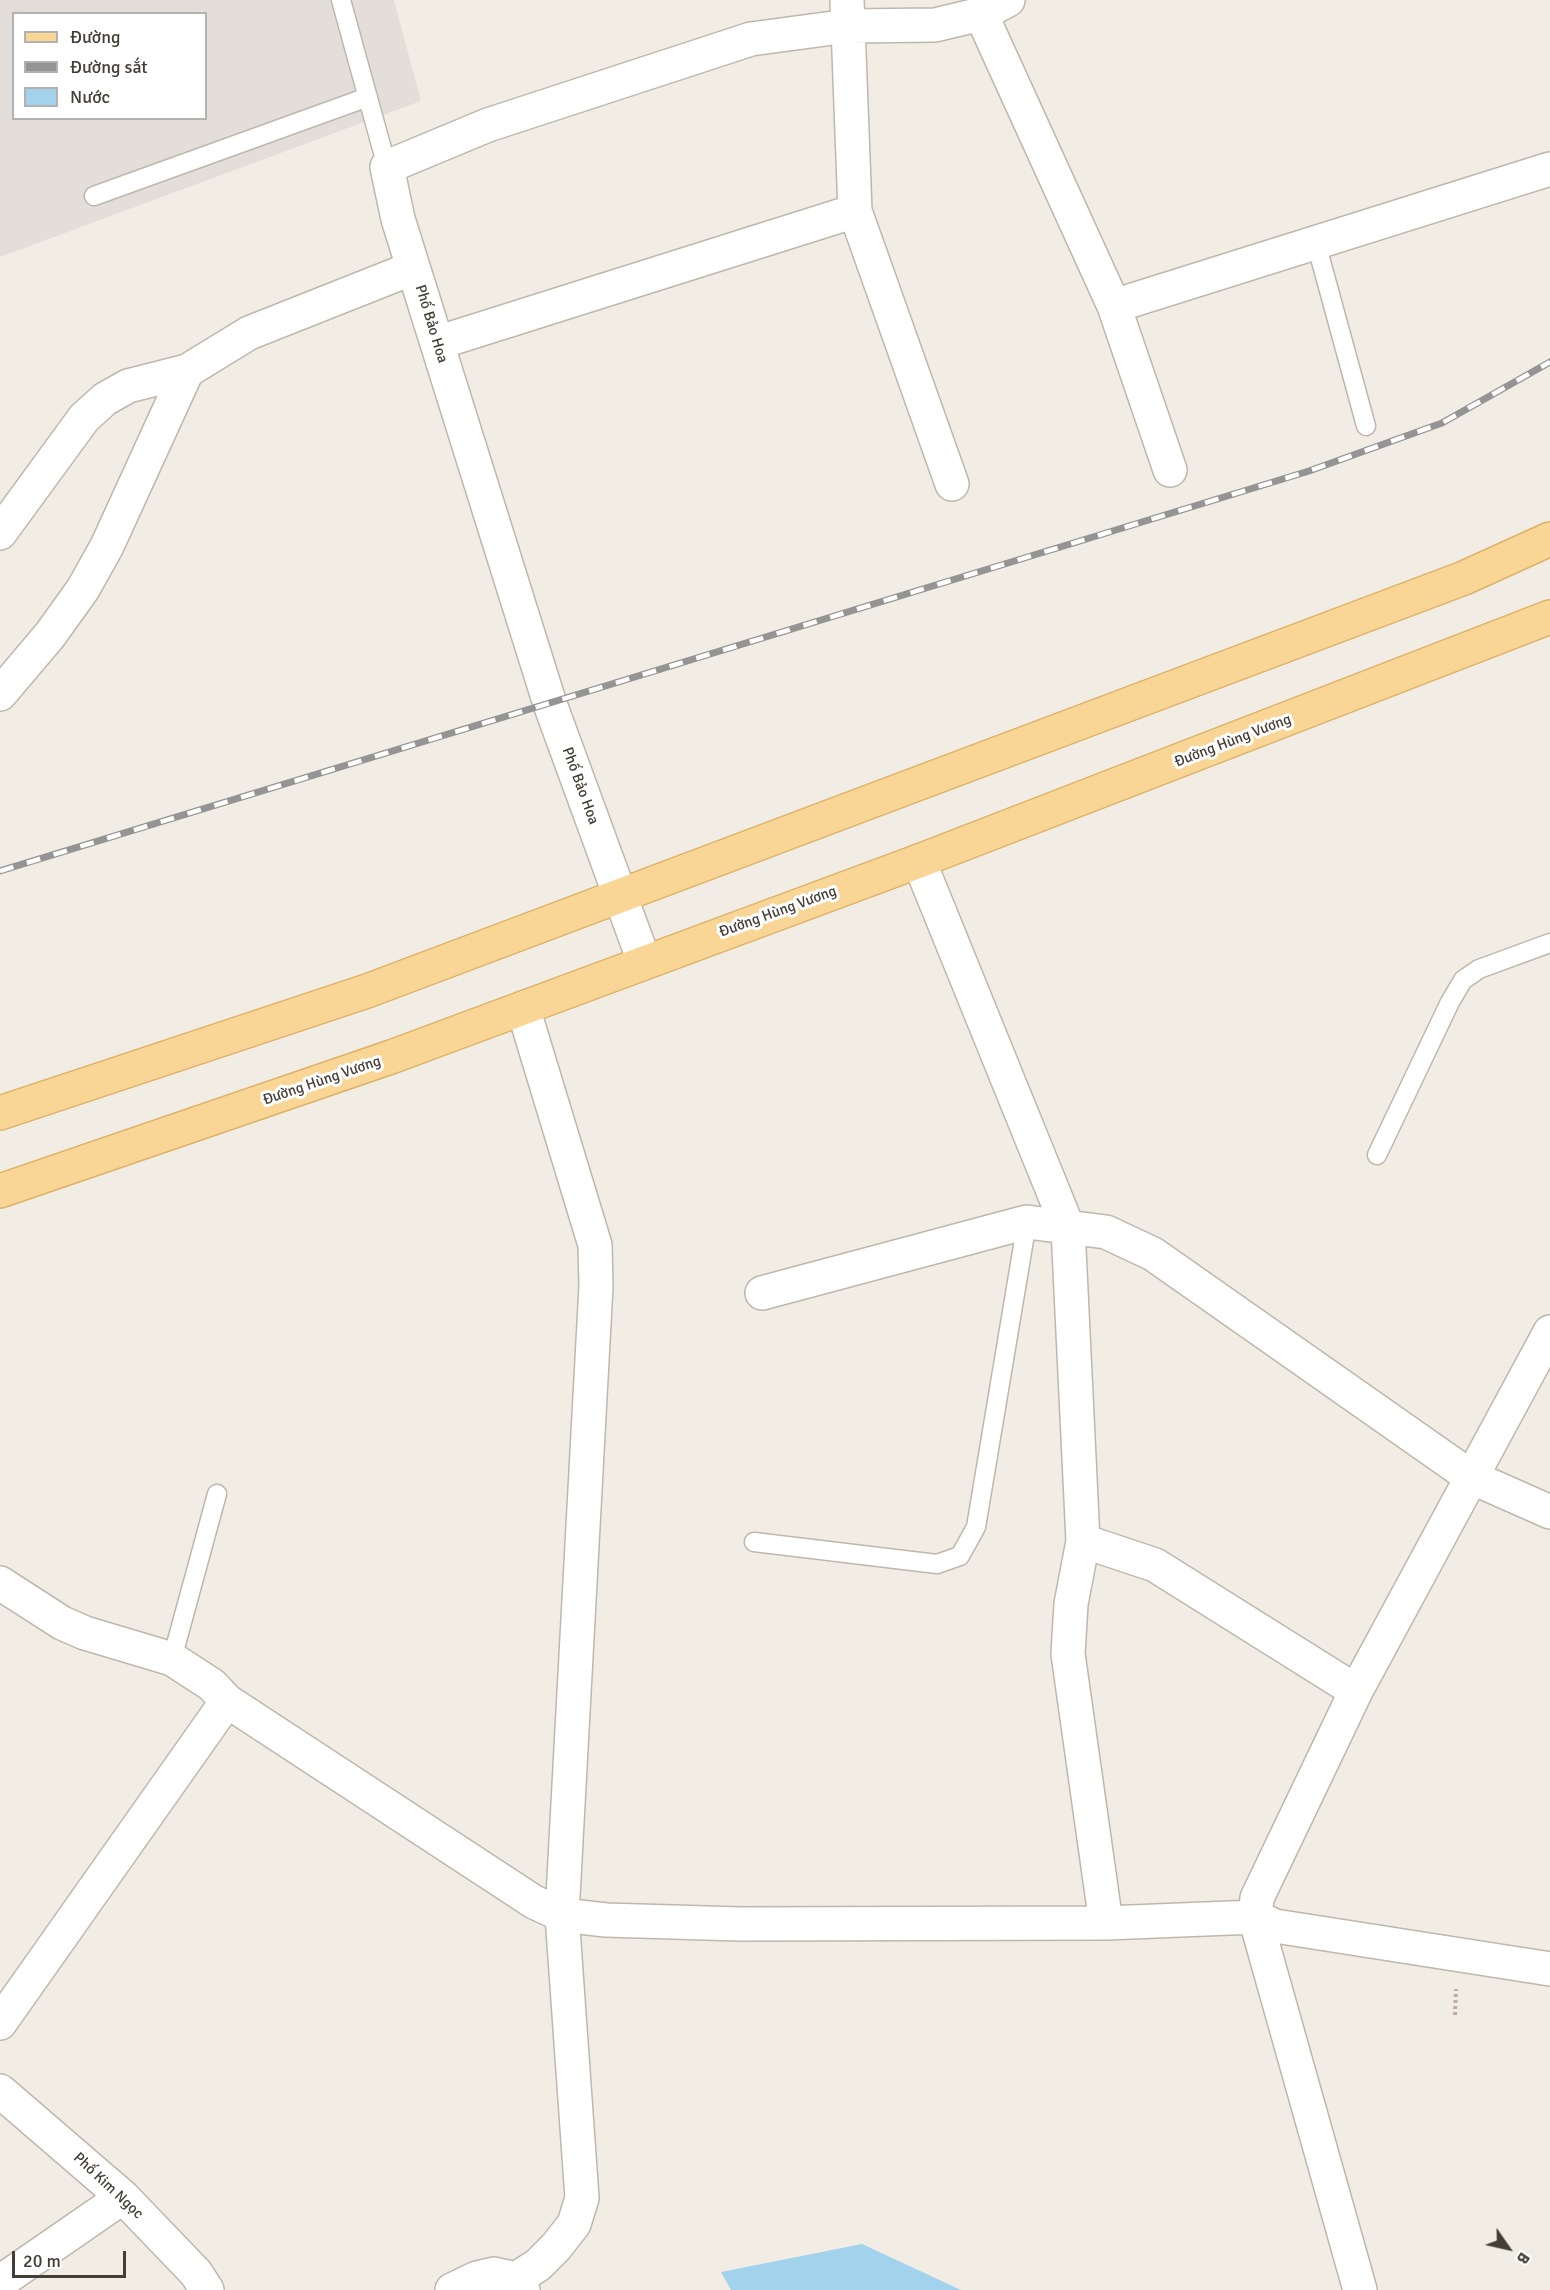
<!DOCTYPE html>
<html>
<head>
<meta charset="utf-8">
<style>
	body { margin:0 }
	#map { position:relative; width:1550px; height:2290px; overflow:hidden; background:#f1ede5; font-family:Signika,sans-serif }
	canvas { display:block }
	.legend { position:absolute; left:12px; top:12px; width:195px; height:108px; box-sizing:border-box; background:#fff; border:2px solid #b4b1ae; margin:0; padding:8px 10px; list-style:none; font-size:18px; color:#433d35 }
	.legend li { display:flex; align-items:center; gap:12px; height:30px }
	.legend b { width:30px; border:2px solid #b4b1ae }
	.north { position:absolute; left:1478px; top:2218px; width:60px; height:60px; -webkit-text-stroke:4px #fff; paint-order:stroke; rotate:124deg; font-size:16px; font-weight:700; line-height:24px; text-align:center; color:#433d35 }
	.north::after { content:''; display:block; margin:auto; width:21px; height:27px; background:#433d35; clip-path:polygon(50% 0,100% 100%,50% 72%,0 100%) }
	.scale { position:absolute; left:12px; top:2251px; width:114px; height:27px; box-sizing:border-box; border:3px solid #433d35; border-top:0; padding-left:8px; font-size:18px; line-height:21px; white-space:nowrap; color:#433d35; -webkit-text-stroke:4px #fff; paint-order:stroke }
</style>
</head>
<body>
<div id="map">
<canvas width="1550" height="2290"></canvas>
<ul class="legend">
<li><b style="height:8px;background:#f9d696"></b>Đường</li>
<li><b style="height:8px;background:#949494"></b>Đường sắt</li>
<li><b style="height:16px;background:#a3d3ec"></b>Nước</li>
</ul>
<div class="north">B</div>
<div class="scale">20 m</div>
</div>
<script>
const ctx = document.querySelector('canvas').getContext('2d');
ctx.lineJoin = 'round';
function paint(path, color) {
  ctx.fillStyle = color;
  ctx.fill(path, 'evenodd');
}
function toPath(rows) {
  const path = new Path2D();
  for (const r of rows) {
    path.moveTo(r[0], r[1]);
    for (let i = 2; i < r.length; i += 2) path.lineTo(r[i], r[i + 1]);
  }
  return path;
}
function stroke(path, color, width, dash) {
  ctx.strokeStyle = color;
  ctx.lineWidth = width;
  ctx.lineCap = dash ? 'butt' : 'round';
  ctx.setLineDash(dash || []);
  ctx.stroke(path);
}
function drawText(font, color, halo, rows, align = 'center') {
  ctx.font = font + ' Signika,sans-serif';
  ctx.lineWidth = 6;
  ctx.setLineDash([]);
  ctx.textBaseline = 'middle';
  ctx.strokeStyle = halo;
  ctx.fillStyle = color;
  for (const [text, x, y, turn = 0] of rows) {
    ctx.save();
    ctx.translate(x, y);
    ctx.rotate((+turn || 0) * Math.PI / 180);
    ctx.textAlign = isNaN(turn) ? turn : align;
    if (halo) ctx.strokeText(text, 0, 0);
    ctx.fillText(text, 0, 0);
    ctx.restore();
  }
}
const industrial = toPath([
	[0,0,394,0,421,101,0,257],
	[14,14,206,14,206,118,14,118]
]);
const water = toPath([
	[862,2244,961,2290,731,2290,721,2272]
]);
const path = toPath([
	[1455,2015,1456,1989]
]);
const lane = toPath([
	[341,0,387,167],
	[94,196,368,97],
	[1316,243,1366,426],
	[1377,1155,1450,1002,1463,980,1479,969,1550,943],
	[754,1542,937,1564,960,1556,976,1527,1027,1222],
	[172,1659,217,1494]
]);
const street = toPath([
	[981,14,1114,306,1170,470],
	[1114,306,1550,169],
	[437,343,855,211],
	[952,484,855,211,848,26,935,25,981,14,1008,0],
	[0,533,84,418,105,399,128,386,187,371],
	[0,694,50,635,83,589,107,546,187,371,249,333,413,268],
	[919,861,1068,1228,1083,1541,1071,1604,1068,1654,1106,1923],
	[644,961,550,704,398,219,387,167,488,125,751,39,848,26,847,0],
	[762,1293,1027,1222,1106,1232,1153,1254,1471,1477,1550,1512],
	[1083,1541,1155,1565,1356,1691],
	[0,1583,62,1623,85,1633,172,1659,212,1685,227,1701,534,1902,562,1915,606,1920,740,1924,1106,1923,1255,1917,1275,1926,1550,1969],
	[0,2023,227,1701],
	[0,2091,123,2197,196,2273,207,2290],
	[516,2279,538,2265,556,2247,574,2224,582,2198,562,1915,596,1286,595,1245,523,1008],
	[0,2282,123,2197],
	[452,2290,477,2278,494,2274,516,2279,523,2290],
	[1360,2290,1255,1917,1257,1898,1356,1691,1550,1332]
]);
const primary = toPath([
	[0,1113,367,991,1464,578,1550,539],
	[0,1191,391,1057,919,861,1550,617]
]);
const rail = toPath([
	[0,871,1309,471,1442,423,1550,362]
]);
const streetNames = [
	["Phố Bảo Hoa",431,324,73],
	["Đường Hùng Vương",1233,741,-21],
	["Phố Bảo Hoa",580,786,70],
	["Đường Hùng Vương",778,912,-20],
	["Đường Hùng Vương",322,1081,-19],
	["Phố Kim Ngọc",108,2186,43]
];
paint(industrial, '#e3deda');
paint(water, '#a3d3ec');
stroke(lane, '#bfb7ab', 21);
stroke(street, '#bfb7ab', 36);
stroke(primary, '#ddb267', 36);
stroke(path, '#bdae9a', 4, [3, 3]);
stroke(lane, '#fff', 18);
stroke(street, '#fff', 33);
stroke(primary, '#f9d696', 33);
stroke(rail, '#949494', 7);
stroke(rail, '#fff', 4.5, [14]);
drawText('15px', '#433d35', '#fff', streetNames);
</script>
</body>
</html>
